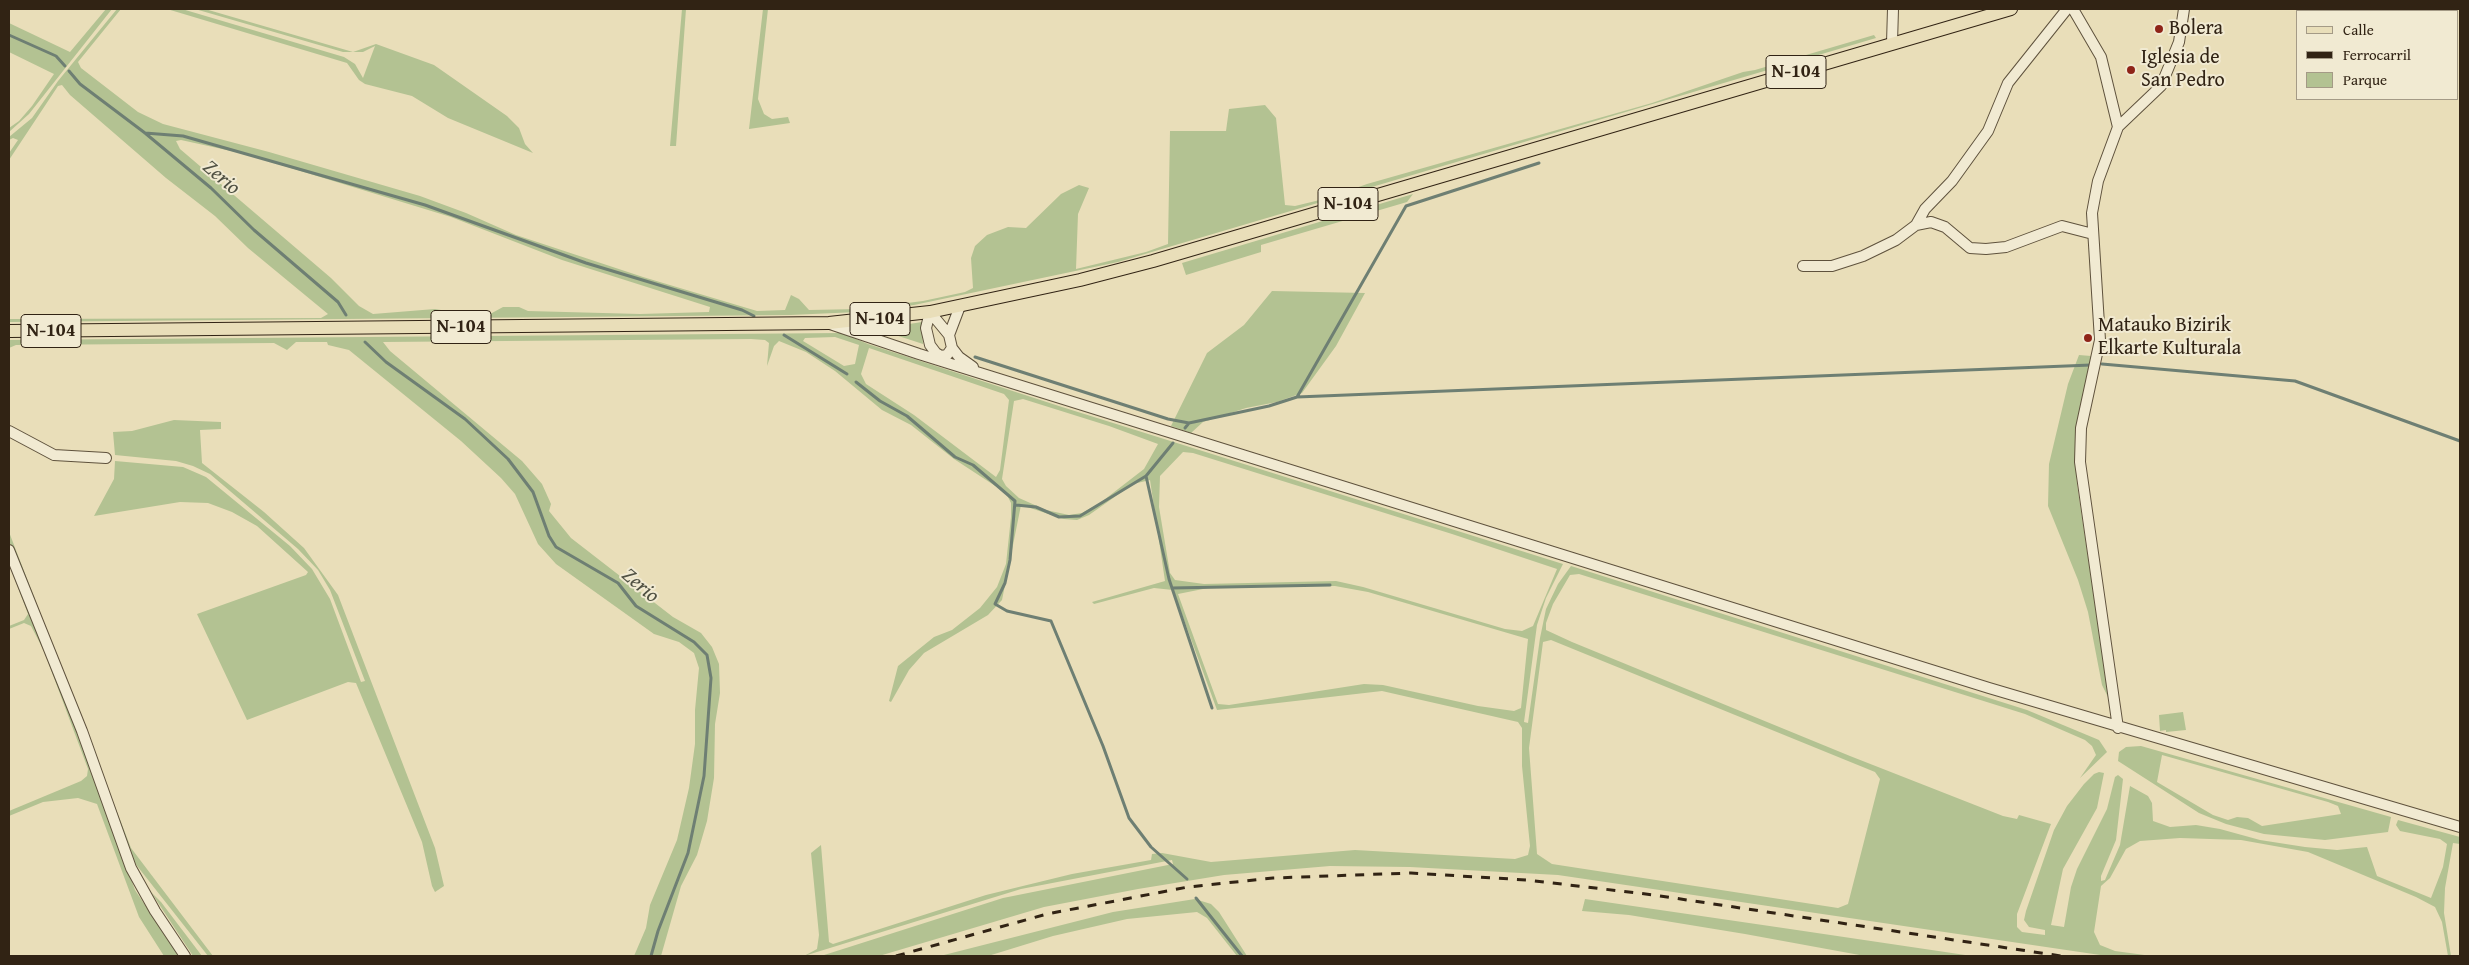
<!DOCTYPE html>
<html>
<head>
<meta charset="utf-8">
<style>
	body { margin:0 }
	#map { position:relative; width:2469px; height:965px; overflow:hidden; background:#e9deb9; font-family:"Gentium Book Plus",serif }
	canvas { display:block }
	.frame { position:absolute; inset:0; border:10px solid #312314; pointer-events:none }
	.legend { position:absolute; left:2296px; top:10px; width:162px; height:90px; box-sizing:border-box; background:#f1ead2; border:1px solid #a49a86; margin:0; padding:6px 9px; list-style:none; font-size:15px; color:#312314 }
	.legend li { display:flex; align-items:center; gap:10px; height:25px }
	.legend b { width:25px; border:1px solid #a49a86 }
</style>
</head>
<body>
<div id="map">
<canvas width="2469" height="965"></canvas>
<div class="frame"></div>
<ul class="legend">
<li><b style="height:6px;background:#e9deb9"></b>Calle</li>
<li><b style="height:6px;background:#312314"></b>Ferrocarril</li>
<li><b style="height:14px;background:#b3c292"></b>Parque</li>
</ul>
</div>
<script>
const ctx = document.querySelector('canvas').getContext('2d');
ctx.lineJoin = 'round';
function paint(path, color) {
  ctx.fillStyle = color;
  ctx.fill(path, 'evenodd');
}
function toPath(rows) {
  const path = new Path2D();
  for (const r of rows) {
    path.moveTo(r[0], r[1]);
    for (let i = 2; i < r.length; i += 2) path.lineTo(r[i], r[i + 1]);
  }
  return path;
}
function stroke(path, color, width, dash) {
  ctx.strokeStyle = color;
  ctx.lineWidth = width;
  ctx.lineCap = dash ? 'butt' : 'round';
  ctx.setLineDash(dash || []);
  ctx.stroke(path);
}
function drawText(font, color, halo, rows, align = 'center') {
  ctx.font = font + ' "Gentium Book Plus",serif';
  ctx.lineWidth = 4;
  ctx.setLineDash([]);
  ctx.textBaseline = 'middle';
  ctx.strokeStyle = halo;
  ctx.fillStyle = color;
  for (const [text, x, y, turn = 0] of rows) {
    ctx.save();
    ctx.translate(x, y);
    ctx.rotate((+turn || 0) * Math.PI / 180);
    ctx.textAlign = isNaN(turn) ? turn : align;
    if (halo) ctx.strokeText(text, 0, 0);
    ctx.fillText(text, 0, 0);
    ctx.restore();
  }
}
const green = toPath([
	[106,9,112,9,29,114,9,132,9,128,19,121,32,106,54,74,9,52,9,23,70,52],
	[117,9,121,9,78,62,81,68,138,112,163,124,269,152,420,196,466,213,516,235,643,277,757,311,785,310,791,295,799,299,809,310,860,309,923,301,965,292,973,288,971,258,975,246,987,235,1008,227,1026,228,1061,194,1079,185,1089,188,1078,214,1076,269,1146,252,1168,244,1170,131,1226,131,1229,109,1265,105,1276,118,1285,205,1295,206,1328,198,1367,184,1652,103,1743,72,1755,70,1874,35,1876,38,1118,262,914,305,858,312,790,315,9,322,9,319,15,319,321,318,328,314,248,248,215,216,166,178,70,95,62,85,58,86,9,160,9,153,18,140,13,138,9,140,9,137,32,118,58,81],
	[181,140,245,154,451,217,562,260,710,307,709,312,640,314,528,311,519,307,503,307,492,313,465,314,435,309,373,314,359,306,331,278,180,149,176,141],
	[167,9,182,9,344,57,355,64,363,78,375,46,363,52,343,52,195,9,205,9,353,52,376,44,434,65,507,116,519,128,525,144,533,153,448,118,412,96,365,84,359,80,347,63],
	[682,9,686,9,676,146,670,146],
	[763,9,768,9,758,99,764,114,772,119,788,117,790,123,749,129],
	[1413,194,1407,202,1261,245,1261,252,1186,275,1182,263],
	[1272,291,1365,293,1336,346,1302,393,1277,402,1246,408,1203,422,1191,433,1171,426,1207,353,1244,325],
	[922,322,923,344,877,329],
	[842,333,868,344,1062,407,1563,564,1546,598,1537,625,1524,722,1528,723,1540,638,1546,609,1558,584,1571,566,2027,710,2099,740,2107,752,2080,778,2096,755,2092,746,2085,740,2025,714,1579,574,1570,575,1553,604,1546,623,1546,630,1572,642,1850,756,2003,816,2017,819,2019,815,2051,824,2017,914,2017,927,2022,932,2045,935,2045,930,2029,927,2024,920,2026,911,2054,830,2067,806,2084,784,2094,774,2099,772,2104,773,2097,808,2063,869,2051,925,2064,927,2071,887,2077,869,2107,809,2115,777,2118,775,2123,779,2116,840,2101,876,2101,881,2105,880,2120,845,2130,786,2148,796,2152,803,2153,821,2170,827,2196,825,2220,829,2260,840,2305,847,2337,850,2367,847,2377,876,2431,898,2443,867,2447,844,2440,839,2400,831,2396,825,2398,820,2460,837,2460,844,2453,843,2445,888,2444,913,2451,956,2448,956,2442,922,2435,907,2416,897,2308,852,2241,840,2180,838,2140,841,2126,849,2110,878,2101,886,2094,932,2100,945,2115,951,2152,956,2107,956,1558,875,1410,867,1330,866,1224,875,1138,889,1044,907,879,956,821,956,1003,898,1173,864,1172,860,1021,889,804,956,817,949,819,935,811,853,821,845,829,942,833,944,986,895,1072,874,1151,860,1152,854,1162,853,1211,862,1355,850,1515,859,1528,855,1530,846,1522,766,1522,728,1518,722,1382,691,1217,710,1173,590,1154,588,1094,604,1092,602,1165,581,1150,480,1133,484,1089,515,1077,520,1064,519,1021,505,1002,600,988,615,924,653,909,670,891,702,889,701,898,666,934,637,952,630,980,608,997,587,1006,564,1011,517,1011,503,1006,493,954,459,911,425,882,410,835,371,806,352,779,341,774,346,767,366,769,343,765,340,751,339,383,342,390,351,522,461,542,484,551,504,549,511,571,538,673,617,701,633,712,647,719,664,720,693,715,724,714,778,707,821,697,855,681,886,661,956,634,956,646,928,650,905,677,840,689,788,695,744,695,710,699,668,694,653,679,642,654,634,556,564,538,544,515,494,501,478,461,441,349,350,328,345,327,342,296,342,287,350,274,343,16,345,9,348,9,340],
	[835,337,859,345,855,364,844,366,803,341,805,338],
	[869,348,1004,394,1009,400,1000,470,996,477,914,415,866,384,861,374],
	[1023,399,1109,426,1158,444,1144,469,1100,503,1082,513,1069,515,1046,510,1019,498,1006,486,1002,479,1014,401],
	[1183,452,1193,453,1452,534,1557,569,1533,626,1522,631,1505,629,1363,587,1336,581,1204,584,1175,580,1170,573,1159,507,1160,476],
	[1335,586,1368,592,1528,639,1521,708,1514,711,1478,706,1383,685,1364,684,1229,705,1218,704,1178,594,1213,587],
	[1551,640,1875,772,1880,779,1848,904,1838,908,1552,864,1537,854,1529,748,1543,642],
	[2079,355,2091,356,2075,445,2077,484,2109,699,2102,685,2088,612,2078,580,2048,506,2049,464,2068,384],
	[174,420,221,422,221,429,200,430,202,463,264,512,304,548,338,595,435,848,444,886,435,892,432,886,422,842,356,683,348,682,247,720,197,614,306,575,308,572,257,526,232,512,208,503,180,502,94,516,114,479,115,461,183,467,206,477,290,546,312,569,330,599,361,682,365,681,330,590,318,570,298,549,210,474,193,466,176,461,115,455,113,432,132,431],
	[9,532,131,848,213,956,208,956,134,862,125,842,78,714,9,542],
	[9,557,81,738,135,890,179,956,164,956,139,917,97,804,78,798,43,802,9,816,9,811,81,781,87,776,88,769,44,651,31,626,24,623,9,629,9,626,24,620,28,614,9,564],
	[2183,712,2186,730,2166,732,2166,730,2160,731,2159,715],
	[2141,746,2391,817,2388,832,2325,840,2264,834,2226,824,2199,813,2118,761,2119,752,2126,747],
	[2162,755,2328,802,2338,806,2341,814,2262,826,2248,818,2237,817,2228,820,2213,815,2157,782],
	[151,892,161,902,202,956,193,956],
	[1195,899,1211,904,1219,912,1247,956,1237,956,1207,918,1197,912,1127,919,1053,936,988,956,940,956,1113,912],
	[1585,899,1790,929,1972,956,1865,956,1745,934,1629,915,1582,911]
]);
const stream = toPath([
	[9,35,56,56,65,66],
	[69,71,80,84,145,133,211,188,254,230,338,302,346,315],
	[145,133,183,136,425,205,586,263,742,310,754,316],
	[784,335,847,374],
	[365,342,386,362,465,419,508,459,533,492,549,536,556,547,618,583,636,606,694,642,707,655,711,678,704,776,688,853,658,931,651,956],
	[975,357,1168,419,1189,423],
	[2102,364,2295,381,2460,441],
	[856,382,880,401,907,416,955,457,973,465,1015,501,1010,560,1005,583,995,604,1007,611,1051,621,1103,746,1129,818,1151,847,1187,879],
	[1297,397,1406,206,1539,163],
	[1185,428,1189,423,1269,406,1297,397,2091,365],
	[1146,476,1169,579,1212,708],
	[1016,505,1036,507,1059,517,1080,516,1146,476,1173,443],
	[1172,588,1330,585],
	[1196,898,1242,956]
]);
const minor = toPath([
	[2073,9,2101,57,2118,127],
	[1892,43,1893,9],
	[1916,225,1931,222,1945,227,1970,248,1986,249,2006,247,2062,226,2093,234],
	[1803,266,1832,266,1863,256,1896,240,1916,225,1925,209,1952,181,1988,131,2008,83,2067,9],
	[830,324,919,354,1989,688,2460,827],
	[949,335,960,306],
	[952,348,947,355,941,356,936,353,930,345,926,328,930,312,949,335,952,348,959,357,973,367],
	[9,431,54,455,106,458],
	[9,550,82,731,131,868,155,911,185,956],
	[2118,728,2080,462,2081,428,2100,340,2092,213,2098,181,2118,127,2161,86,2179,42,2184,9]
]);
const major = toPath([
	[9,331,829,323,930,312,1080,280,1153,261,2011,9]
]);
const rail = toPath([
	[896,956,1047,914,1188,887,1273,878,1411,873,1527,880,1654,895,2061,956]
]);
const markers = [
	[2159,29,5,"#8f2418"],
	[2131,70,5,"#8f2418"],
	[2088,338,5,"#8f2418"]
];
const shields = [
	[1796,72,60],
	[1348,204,60],
	[880,319,60],
	[461,327,60],
	[51,331,60]
];
const shieldNames = [
	["N-104",1796,72],
	["N-104",1348,204],
	["N-104",880,319],
	["N-104",461,327],
	["N-104",51,331]
];
const poiNames = [
	["Bolera",2169,29],
	["Iglesia de",2141,58],
	["San Pedro",2141,81],
	["Matauko Bizirik",2098,326],
	["Elkarte Kulturala",2098,349]
];
const waterNames = [
	["Zerio",221,178,40],
	["Zerio",640,586,40]
];
paint(green, '#b3c292');
stroke(stream, '#6e7f73', 3);
stroke(minor, '#5f523d', 12);
stroke(major, '#312314', 14);
stroke(minor, '#f1ead2', 10);
stroke(major, '#e9deb9', 12);
stroke(rail, '#312314', 3, [9, 9]);
for (const [x, y, r, color] of markers) {
  const dot = new Path2D();
  dot.arc(x, y, r, 0, 2 * Math.PI);
  ctx.fillStyle = color;
  ctx.fill(dot);
  stroke(dot, '#f1ead2', 2);
}
for (const [x, y, w] of shields) {
  const box = new Path2D();
  box.roundRect(x - w / 2, y - 16.5, w, 33, 4);
  ctx.fillStyle = '#f1ead2';
  ctx.fill(box);
  stroke(box, '#312314', 1);
}
drawText('bold 19px', '#312314', null, shieldNames);
drawText('20px', '#312314', '#f1ead2', poiNames, 'left');
drawText('italic 21px', '#505143', '#f1ead2', waterNames);
</script>
</body>
</html>
